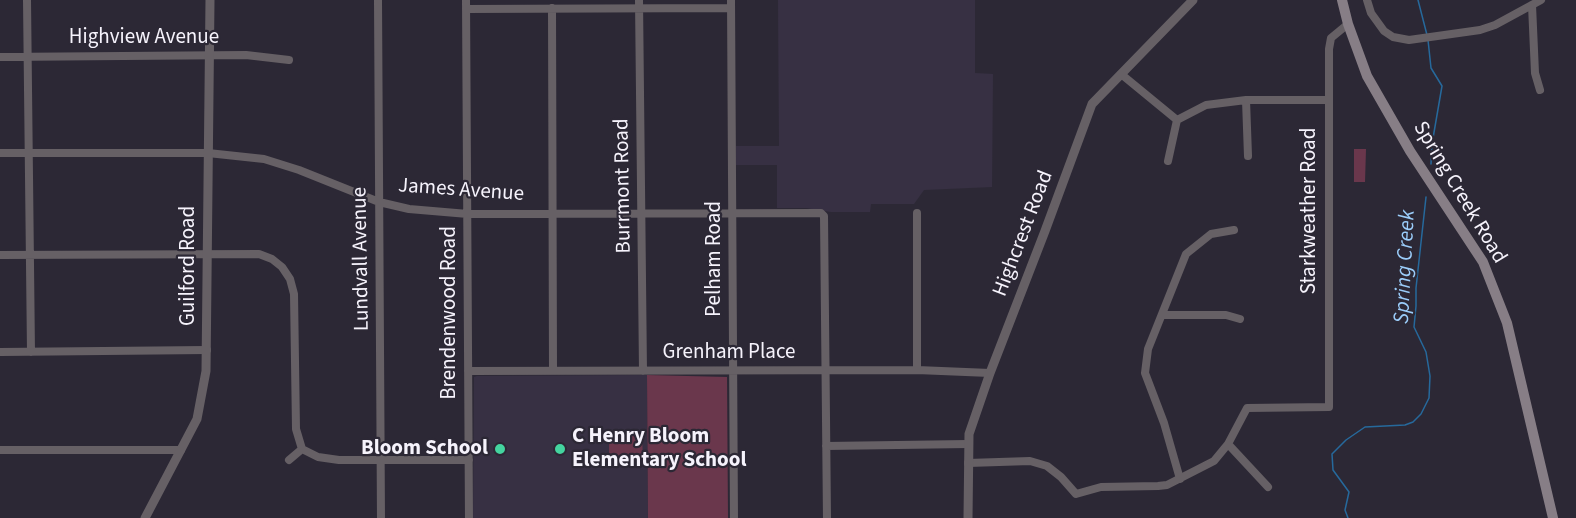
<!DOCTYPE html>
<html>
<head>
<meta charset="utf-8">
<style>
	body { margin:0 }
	canvas { display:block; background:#2c2835 }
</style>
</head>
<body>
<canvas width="1576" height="518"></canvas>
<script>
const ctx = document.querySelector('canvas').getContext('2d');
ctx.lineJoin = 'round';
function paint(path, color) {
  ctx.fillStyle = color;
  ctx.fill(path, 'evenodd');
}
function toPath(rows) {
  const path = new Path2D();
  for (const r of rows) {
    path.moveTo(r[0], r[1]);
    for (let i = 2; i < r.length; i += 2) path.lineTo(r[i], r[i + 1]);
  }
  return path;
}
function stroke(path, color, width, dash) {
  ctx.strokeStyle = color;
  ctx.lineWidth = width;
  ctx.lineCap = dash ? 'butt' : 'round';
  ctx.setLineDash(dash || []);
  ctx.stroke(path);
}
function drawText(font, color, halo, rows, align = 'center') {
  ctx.font = font + ' "Source Sans 3",sans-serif';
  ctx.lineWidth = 4.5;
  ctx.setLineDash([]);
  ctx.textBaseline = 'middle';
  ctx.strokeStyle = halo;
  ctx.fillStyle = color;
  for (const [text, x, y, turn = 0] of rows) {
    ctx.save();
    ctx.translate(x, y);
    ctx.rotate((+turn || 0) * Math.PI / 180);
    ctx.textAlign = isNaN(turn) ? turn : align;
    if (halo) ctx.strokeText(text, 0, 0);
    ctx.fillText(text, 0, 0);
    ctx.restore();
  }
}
const built = toPath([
	[778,0,975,0,975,73,993,74,992,187,924,190,914,204,871,204,870,212,831,212,806,208,777,208,777,165,736,165,736,146,779,146],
	[647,375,648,518,473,518,474,377,477,376]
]);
const green = toPath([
	[1354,149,1366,149,1365,182,1354,182],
	[647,375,727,377,728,518,648,518],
	[642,435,643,460,609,461,609,436]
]);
const stream = toPath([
	[1418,0,1427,35],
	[1428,40,1431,68,1442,86,1432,144,1431,164],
	[1348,518,1345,510,1349,492,1333,470,1332,454,1346,440,1365,427,1405,425,1413,422,1421,414,1429,398,1430,376,1426,352,1414,327,1416,306,1416,288,1426,197]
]);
const minor = toPath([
	[27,0,31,352],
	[378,0,381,518],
	[466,0,469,518],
	[639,0,643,371],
	[731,0,734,518],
	[1367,0,1371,13,1384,31,1393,37,1409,40,1480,30,1495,25,1541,0],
	[1532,5,1535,73,1540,90],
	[552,8,553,371],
	[466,9,731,8],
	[0,57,246,55,289,60],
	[1121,74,1177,120],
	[1246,100,1248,156],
	[1177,120,1206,105,1246,100,1328,100],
	[0,153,208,153,264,159,299,170,379,202,409,209,468,214,821,213,824,216,827,518],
	[1168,161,1177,120],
	[0,255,259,254,272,259,282,267,290,279,294,294,296,429,302,449,318,457,339,460,469,460],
	[1162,315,1226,315,1240,319],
	[0,352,207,350],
	[917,370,917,213],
	[468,371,917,370,990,373],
	[1228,444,1268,487],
	[826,446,968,444],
	[0,450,181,450],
	[289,460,302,449],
	[968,463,1030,461,1047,466,1061,477,1076,494,1101,487,1158,486,1167,485,1214,461,1228,444,1247,408,1329,407,1329,49,1331,38,1348,24],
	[1180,479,1164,423,1145,373,1148,349,1186,254,1211,234,1234,230]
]);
const tertiary = toPath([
	[145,518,197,419,206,371,210,0],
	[968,518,969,434,990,373,1045,231,1092,104,1193,0]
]);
const secondary = toPath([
	[1342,0,1348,24,1367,76,1410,151,1483,262,1507,323,1553,518]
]);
const markers = [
	[500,449,6,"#44d49f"],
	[560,449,6,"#44d49f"]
];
const streetNames = [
	["Highview Avenue",144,38],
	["Burrmont Road",624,186,-91],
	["James Avenue",461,191,4],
	["Spring Creek Road",1459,193,59],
	["Starkweather Road",1310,211,-90],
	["Highcrest Road",1024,234,-69],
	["Lundvall Avenue",362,259,-91],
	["Pelham Road",715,259,-90],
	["Guilford Road",189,266,-90],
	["Brendenwood Road",450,313,-90],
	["Grenham Place",729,353]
];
const poiNames = [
	["C Henry Bloom",572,437],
	["Elementary School",572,461],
	["Bloom School",488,449,"right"]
];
const waterNames = [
	["Spring Creek",1406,267,-87]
];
paint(built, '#373043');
paint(green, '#6a374c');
stroke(stream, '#26699c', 1.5);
stroke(minor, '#666065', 8);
stroke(tertiary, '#666065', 9);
stroke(secondary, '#877e86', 10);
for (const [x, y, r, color] of markers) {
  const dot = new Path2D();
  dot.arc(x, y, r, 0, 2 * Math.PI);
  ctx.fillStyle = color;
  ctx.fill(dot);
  stroke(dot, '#2c2835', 2);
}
drawText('21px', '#f6f3fc', '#2c2835', streetNames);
drawText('bold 21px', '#f6f3fc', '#2c2835', poiNames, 'left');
drawText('italic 22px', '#9bcdfa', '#2c2835', waterNames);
</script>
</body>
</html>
